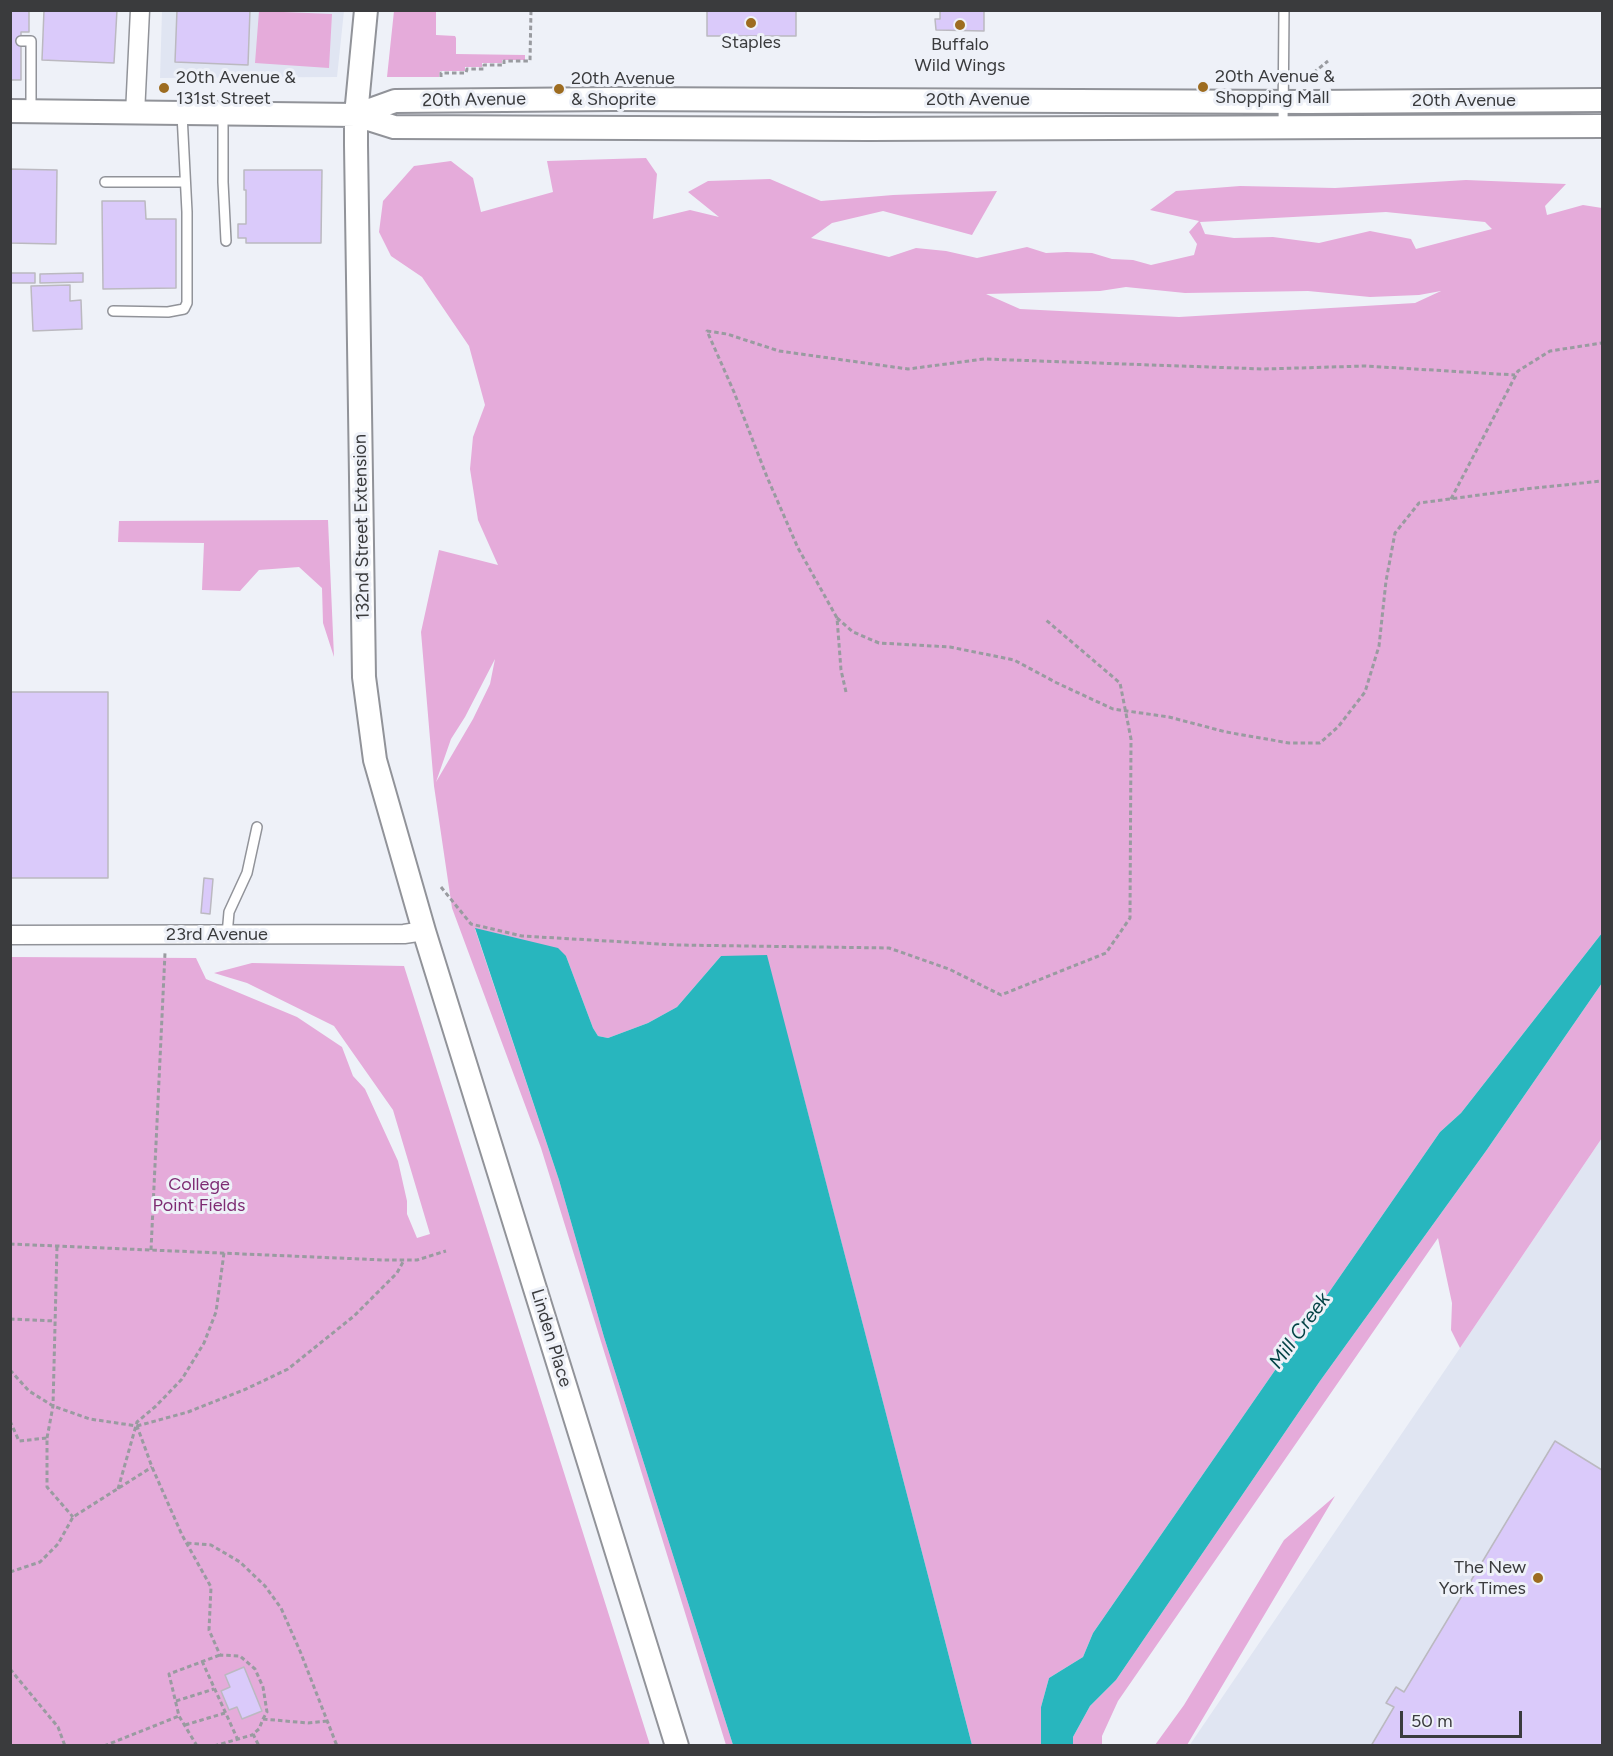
<!DOCTYPE html>
<html>
<head>
<meta charset="utf-8">
<style>
	body { margin:0 }
	#map { position:relative; width:1613px; height:1756px; overflow:hidden; background:#eef1f8; font-family:Figtree,sans-serif }
	canvas { display:block }
	.frame { position:absolute; inset:0; border:12px solid #3a3b3d; pointer-events:none }
	.scale { position:absolute; left:1400px; top:1711px; width:122px; height:27px; box-sizing:border-box; border:3px solid #3a3b3d; border-top:0; padding-left:8px; font-size:18px; line-height:21px; white-space:nowrap; color:#3a3b3d; -webkit-text-stroke:4px #eef1f8; paint-order:stroke }
</style>
</head>
<body>
<div id="map">
<canvas width="1613" height="1756"></canvas>
<div class="frame"></div>
<div class="scale">50 m</div>
</div>
<script>
const ctx = document.querySelector('canvas').getContext('2d');
ctx.lineJoin = 'round';
function paint(path, color) {
  ctx.fillStyle = color;
  ctx.fill(path, 'evenodd');
}
function toPath(rows) {
  const path = new Path2D();
  for (const r of rows) {
    path.moveTo(r[0], r[1]);
    for (let i = 2; i < r.length; i += 2) path.lineTo(r[i], r[i + 1]);
  }
  return path;
}
function stroke(path, color, width, dash) {
  ctx.strokeStyle = color;
  ctx.lineWidth = width;
  ctx.lineCap = dash ? 'butt' : 'round';
  ctx.setLineDash(dash || []);
  ctx.stroke(path);
}
function drawText(font, color, halo, rows, align = 'center') {
  ctx.font = font + ' Figtree,sans-serif';
  ctx.lineWidth = 6;
  ctx.setLineDash([]);
  ctx.textBaseline = 'middle';
  ctx.strokeStyle = halo;
  ctx.fillStyle = color;
  for (const [text, x, y, turn = 0] of rows) {
    ctx.save();
    ctx.translate(x, y);
    ctx.rotate((+turn || 0) * Math.PI / 180);
    ctx.textAlign = isNaN(turn) ? turn : align;
    if (halo) ctx.strokeText(text, 0, 0);
    ctx.fillText(text, 0, 0);
    ctx.restore();
  }
}
const built = toPath([
	[162,11,344,11,337,77,160,78],
	[1602,1138,1602,1745,1189,1746,1460,1348]
]);
const green = toPath([
	[259,11,332,14,329,68,255,63],
	[394,11,436,11,436,35,455,36,456,38,456,54,525,55,525,60,502,60,502,63,482,63,482,67,465,67,465,71,440,71,439,77,387,77],
	[646,158,657,174,653,219,690,210,719,217,688,192,708,181,770,179,821,201,893,195,997,191,972,235,883,211,832,223,811,238,889,257,916,248,946,251,977,258,1027,247,1046,253,1067,252,1092,253,1112,259,1133,260,1151,265,1194,255,1197,244,1189,232,1199,221,1150,210,1176,191,1240,186,1335,188,1466,180,1566,184,1545,206,1547,215,1583,205,1602,208,1602,933,1461,1113,1440,1132,1093,1633,1083,1657,1049,1678,1041,1707,1041,1745,972,1745,800,1083,721,956,677,1007,648,1023,608,1038,598,1036,593,1028,566,956,475,929,559,1180,604,1337,733,1745,726,1745,541,1148,452,908,434,786,421,632,439,550,498,565,478,520,470,469,473,437,485,405,469,346,422,277,391,256,379,232,383,201,414,166,451,161,473,178,481,212,553,192,547,161],
	[1386,212,1485,222,1492,229,1416,249,1411,239,1370,231,1319,243,1273,237,1234,238,1205,234,1200,222],
	[1126,287,1185,293,1308,291,1370,297,1419,295,1441,291,1415,303,1179,317,1020,309,986,294,1100,291],
	[495,659,490,684,473,719,436,782,451,739,465,717],
	[328,520,334,657,323,623,322,588,299,567,259,570,240,591,202,590,204,543,118,542,119,521],
	[11,957,196,958,206,979,297,1017,342,1047,353,1076,365,1089,398,1161,407,1201,407,1214,417,1238,430,1234,393,1110,334,1026,247,983,214,973,252,963,404,966,650,1745,11,1745],
	[1602,983,1602,1138,1460,1348,1451,1330,1452,1303,1438,1238,1118,1701,1102,1736,1102,1745,1073,1745,1073,1737,1090,1706,1116,1680,1320,1381,1486,1151],
	[1335,1496,1187,1745,1155,1745,1184,1705,1284,1540]
]);
const water = toPath([
	[475,928,558,948,566,956,593,1028,598,1036,608,1038,648,1023,677,1007,721,956,767,955,972,1745,733,1745,604,1337,559,1180],
	[1602,933,1602,983,1486,1151,1320,1381,1116,1680,1090,1706,1073,1737,1073,1745,1041,1745,1041,1707,1049,1678,1083,1657,1093,1633,1440,1132,1461,1113]
]);
const building = toPath([
	[10,10,29,10,29,32,21,32,21,80,10,80,10,10],
	[44,10,117,10,114,63,42,60,44,10],
	[177,10,250,10,248,65,175,62,177,10],
	[707,10,796,10,796,36,707,36,707,10],
	[940,10,984,10,984,31,936,30,935,19,940,19,940,10],
	[10,169,57,170,56,244,10,243,10,169],
	[244,170,322,170,321,243,246,243,246,238,238,238,238,224,246,224,246,190,244,190,244,170],
	[102,201,145,201,146,219,176,219,176,288,103,289,102,201],
	[10,273,35,273,35,283,10,283,10,273],
	[83,273,83,282,40,283,40,274,83,273],
	[70,285,70,301,81,300,82,329,33,331,31,286,70,285],
	[10,692,108,692,108,878,10,878,10,692],
	[204,878,213,879,210,914,201,913,204,878],
	[1555,1441,1602,1470,1602,1746,1371,1746,1394,1707,1386,1703,1396,1687,1404,1692,1555,1441],
	[244,1667,262,1711,242,1719,237,1707,229,1710,221,1691,230,1687,225,1675,244,1667]
]);
const path = toPath([
	[441,77,441,73,466,73,467,69,484,69,484,65,504,65,504,61,530,61,531,10],
	[1308,78,1312,74,1328,61],
	[1451,499,1518,371,1550,351,1602,343],
	[837,618,853,632,879,643,950,647,1014,660,1057,683,1113,709,1169,717,1226,732,1289,743,1320,743,1338,727,1365,692,1379,646,1386,581,1395,533,1419,503,1525,489,1602,481],
	[846,692,841,670,837,618,798,548,767,477,734,392,707,331,727,334,779,351,908,369,984,359,1264,369,1365,366,1515,375],
	[441,887,471,924,522,936,676,945,889,948,949,969,1001,995,1106,953,1130,918,1131,739,1120,683,1046,620],
	[10,1244,384,1260,417,1260,446,1251],
	[151,1250,165,953],
	[10,1319,55,1321],
	[10,1370,29,1391,53,1406,90,1419,137,1426,152,1467,182,1535,211,1587,209,1630,220,1655,240,1656,255,1669,263,1687,267,1712,263,1719,259,1729,253,1734,259,1746],
	[10,1421,19,1441,47,1438,47,1487,73,1517],
	[137,1426,188,1412,246,1389,288,1369,354,1316,397,1273,404,1260],
	[47,1438,53,1406,57,1246],
	[118,1489,137,1422,156,1406,182,1379,204,1343,216,1312,224,1253],
	[187,1543,211,1545,240,1562,265,1586,281,1608,300,1651,337,1746],
	[10,1572,40,1562,58,1544,73,1517,152,1467],
	[202,1661,237,1738],
	[10,1669,58,1727,65,1746],
	[176,1701,214,1689],
	[263,1719,308,1723,327,1721],
	[185,1725,225,1713],
	[104,1746,179,1716],
	[197,1746,179,1716,169,1674,220,1655],
	[214,1746,252,1735]
]);
const service = toPath([
	[21,41,31,41,31,111],
	[223,114,223,182,226,241],
	[1283,127,1284,10],
	[105,182,185,182],
	[113,311,168,312,184,309,187,303,187,212,182,114],
	[227,935,229,912,247,873,257,827]
]);
const minor = toPath([
	[135,114,140,10],
	[10,935,404,934,424,931]
]);
const tertiary = toPath([
	[366,10,356,115,356,145,364,677,375,760,424,931,677,1746],
	[10,111,356,115,394,127,869,129,1602,126],
	[356,115,395,101,613,99,1309,102,1602,100]
]);
const markers = [
	[751,23,6,"#9d6c20"],
	[960,25,6,"#9d6c20"],
	[1203,87,6,"#9d6c20"],
	[164,88,6,"#9d6c20"],
	[559,89,6,"#9d6c20"],
	[1538,1578,6,"#9d6c20"]
];
const poiNames = [
	["Staples",751,43,"center"],
	["Buffalo",960,45,"center"],
	["Wild Wings",960,66,"center"],
	["20th Avenue &",1215,77],
	["Shopping Mall",1215,98],
	["20th Avenue &",176,78],
	["131st Street",176,99],
	["20th Avenue",571,79],
	["& Shoprite",571,100],
	["The New",1526,1568,"right"],
	["York Times",1526,1589,"right"]
];
const streetNames = [
	["20th Avenue",474,100,-1],
	["20th Avenue",978,100],
	["20th Avenue",1464,101],
	["132nd Street Extension",362,527,-91],
	["23rd Avenue",217,935],
	["Linden Place",551,1338,73]
];
const parkNames = [
	["College",199,1185],
	["Point Fields",199,1206]
];
const waterNames = [
	["Mill Creek",1300,1331,-54]
];
paint(built, '#e0e5f2');
paint(green, '#e5abda');
paint(water, '#28b6be');
paint(building, '#dacafa');
stroke(building, '#bbb9c0', 1.5);
stroke(service, '#919399', 12);
stroke(minor, '#919399', 21);
stroke(tertiary, '#919399', 26);
stroke(path, '#999ba0', 3, [4.5, 3]);
stroke(service, '#fff', 9);
stroke(minor, '#fff', 18);
stroke(tertiary, '#fff', 22);
for (const [x, y, r, color] of markers) {
  const dot = new Path2D();
  dot.arc(x, y, r, 0, 2 * Math.PI);
  ctx.fillStyle = color;
  ctx.fill(dot);
  stroke(dot, '#eef1f8', 2);
}
drawText('18px', '#3a3b3d', '#eef1f8', poiNames, 'left');
drawText('18px', '#3a3b3d', '#eef1f8', streetNames);
drawText('18px', '#7e2c73', '#eef1f8', parkNames);
drawText('italic 20px', '#064447', '#eef1f8', waterNames);
</script>
</body>
</html>
